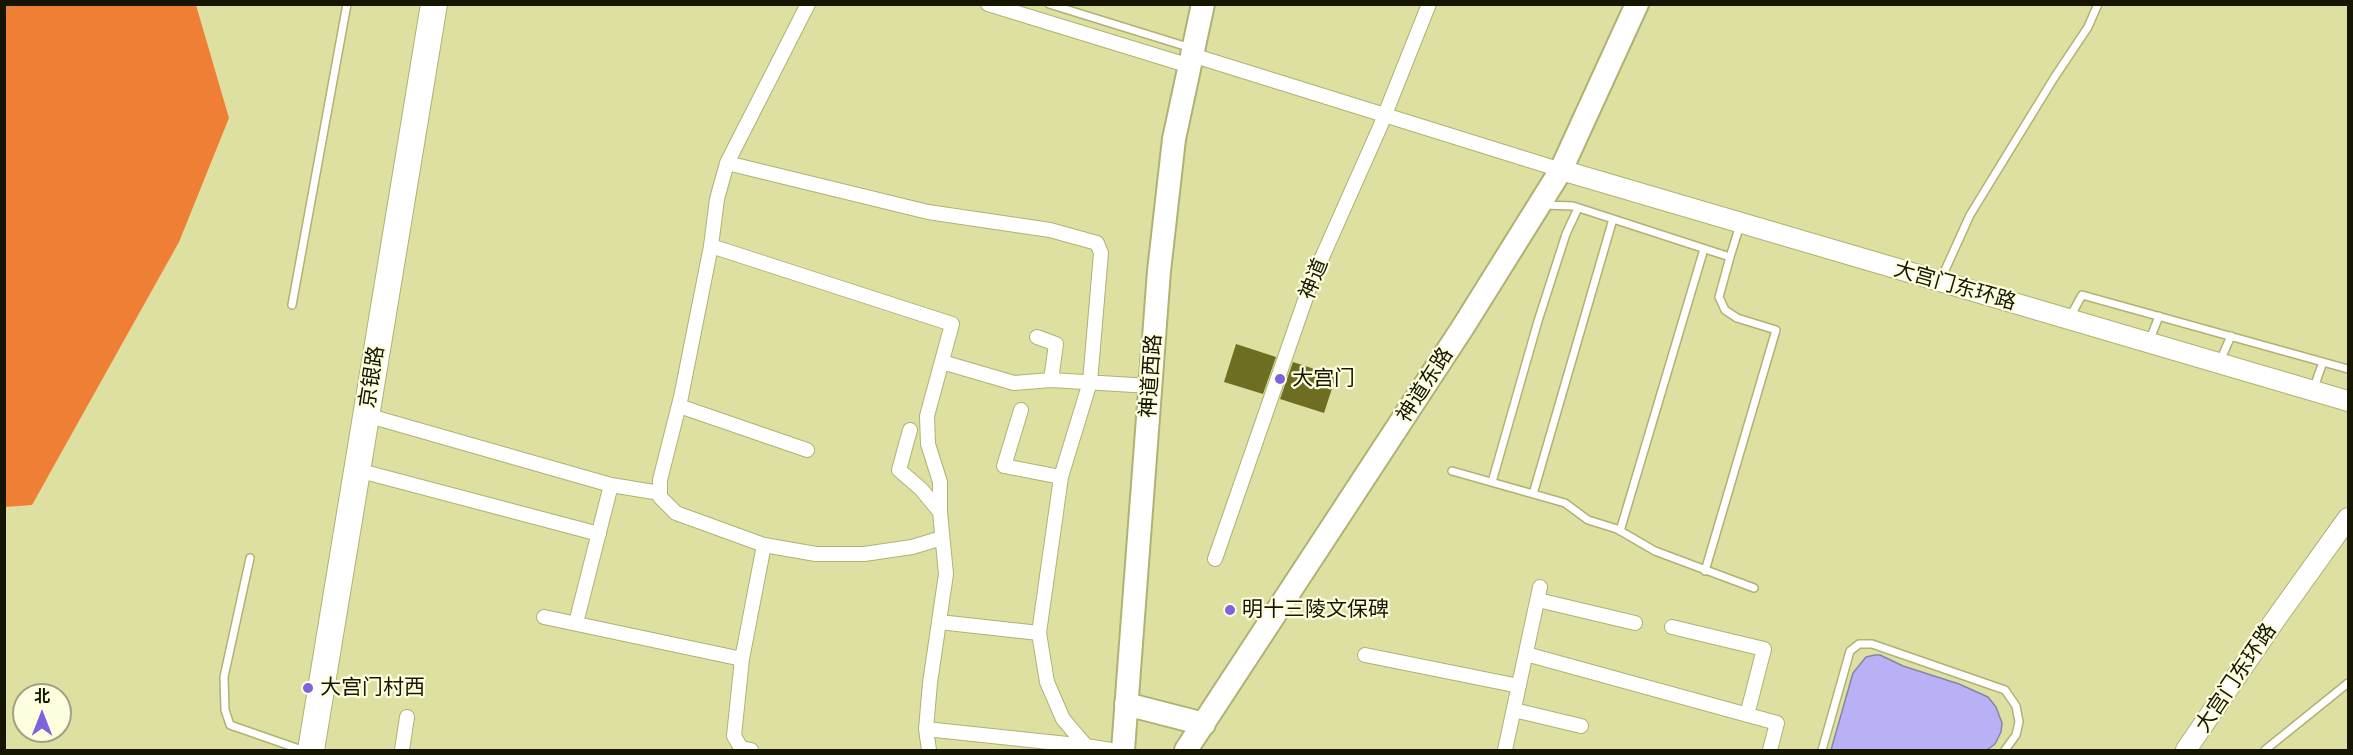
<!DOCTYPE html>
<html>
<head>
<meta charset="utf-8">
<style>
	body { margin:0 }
	#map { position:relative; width:2353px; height:755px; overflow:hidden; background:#dde0a0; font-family:"Crimson Pro","Noto Sans SC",serif }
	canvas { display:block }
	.frame { position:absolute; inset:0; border:6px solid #161600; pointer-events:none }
	.north { position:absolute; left:12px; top:683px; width:60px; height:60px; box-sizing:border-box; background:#fdfede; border:2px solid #a1a185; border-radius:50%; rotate:0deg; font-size:16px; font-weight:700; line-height:24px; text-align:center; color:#161600 }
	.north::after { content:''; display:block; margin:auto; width:21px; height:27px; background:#7e63de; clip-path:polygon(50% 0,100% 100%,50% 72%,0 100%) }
</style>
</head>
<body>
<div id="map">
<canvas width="2353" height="755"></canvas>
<div class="frame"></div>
<div class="north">北</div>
</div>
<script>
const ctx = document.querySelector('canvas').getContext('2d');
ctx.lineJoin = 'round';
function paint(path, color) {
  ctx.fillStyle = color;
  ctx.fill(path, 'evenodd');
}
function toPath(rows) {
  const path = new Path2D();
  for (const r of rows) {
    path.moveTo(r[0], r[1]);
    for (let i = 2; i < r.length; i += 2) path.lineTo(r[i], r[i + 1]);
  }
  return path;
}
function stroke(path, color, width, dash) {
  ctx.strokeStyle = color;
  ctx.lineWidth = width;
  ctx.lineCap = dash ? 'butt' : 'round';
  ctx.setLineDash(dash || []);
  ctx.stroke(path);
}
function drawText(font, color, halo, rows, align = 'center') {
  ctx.font = font + ' "Crimson Pro","Noto Sans SC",serif';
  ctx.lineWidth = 4.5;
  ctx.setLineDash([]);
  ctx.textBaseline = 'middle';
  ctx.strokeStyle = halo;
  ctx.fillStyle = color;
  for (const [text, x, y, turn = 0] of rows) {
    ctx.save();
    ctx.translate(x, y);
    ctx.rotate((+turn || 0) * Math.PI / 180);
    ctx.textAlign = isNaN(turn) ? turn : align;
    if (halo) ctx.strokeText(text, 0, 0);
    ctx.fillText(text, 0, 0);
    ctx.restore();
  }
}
const forest = toPath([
	[5,4,196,5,229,118,179,242,32,505,5,507]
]);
const water = toPath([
	[1875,655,1880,655,1903,666,1959,684,1988,697,1996,707,2002,723,2001,732,1995,744,1987,750,1831,750,1853,673,1866,657,1875,655]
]);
const building = toPath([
	[1236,344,1276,357,1263,394,1224,382],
	[1293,362,1336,376,1324,413,1280,399]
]);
const lane = toPath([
	[1049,4,1191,48],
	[1544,205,1573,206,1730,257,1719,297,1725,310,1737,318,1776,330,1705,571],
	[1730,257,1740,225],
	[1941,279,1970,215,2054,78,2088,27,2098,4],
	[292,305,347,4],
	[2070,317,2082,295,2348,369],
	[2149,342,2159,316],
	[2220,361,2231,336],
	[2313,390,2323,362],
	[1452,471,1565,503,1588,520,1617,529,1655,551,1754,588],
	[1492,482,1538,321,1566,234,1578,208],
	[1533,494,1613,219],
	[1620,531,1704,249],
	[250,558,224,677,225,710,230,725,302,750],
	[1822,750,1850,651,1859,644,1872,644,2005,690,2016,706,2019,722,2016,735,2005,750],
	[2265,750,2348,683]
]);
const street = toPath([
	[988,4,1190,66],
	[1192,55,1561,170],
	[727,163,808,4],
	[711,246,952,324,927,416,928,444,940,482,940,512,946,574,930,683,926,729,929,750],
	[1037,337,1056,344,1051,380,1150,386],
	[942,362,1014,383,1051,380],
	[679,406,807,450],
	[1021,410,1004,466,1061,477],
	[366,415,611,485],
	[910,430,899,470,921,489,940,512],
	[357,470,599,534],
	[942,538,912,547,864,554,816,554,764,545,676,513,660,497,660,480,681,397,711,246,717,199,727,163,928,212,1050,230,1097,243,1101,253,1090,382,1061,477,1039,633,1047,682,1063,719,1086,746,1111,750],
	[1215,559,1312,280,1380,127,1429,4],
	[1538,600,1635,623],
	[544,617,742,659],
	[939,622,1039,633],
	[576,623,611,485,660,493],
	[1672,627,1764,649,1747,715],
	[1526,654,1777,723,1770,750],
	[1365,655,1519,686],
	[1514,710,1581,726],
	[926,729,1086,746],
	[402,750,407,717],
	[751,750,741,748,734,736,742,659,764,545],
	[1505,750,1540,587]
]);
const secondary = toPath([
	[1561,170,2348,401],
	[2186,750,2275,620,2348,518]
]);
const primary = toPath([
	[1126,704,1204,724],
	[1123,750,1159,271,1174,139,1203,4],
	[1186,750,1463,327,1561,170,1637,4]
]);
const highway = toPath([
	[311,750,434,4]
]);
const markers = [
	[1280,379,6,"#7e63de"],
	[1230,610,6,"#7e63de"],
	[308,688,6,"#7e63de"]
];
const streetNames = [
	["神道",1314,279,-68],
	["大宫门东环路",1955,286,16],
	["神道西路",1151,376,-86],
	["京银路",372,377,-81],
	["神道东路",1425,385,-57],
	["大宫门东环路",2236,678,-56]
];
const poiNames = [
	["大宫门",1292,379],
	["明十三陵文保碑",1242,610],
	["大宫门村西",320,688]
];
paint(forest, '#f07f36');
paint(water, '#b9b1f6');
stroke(water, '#8882ac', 1.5);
paint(building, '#6d6e21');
stroke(lane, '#b0b273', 10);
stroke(street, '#b0b273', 16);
stroke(secondary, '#b0b273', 22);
stroke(primary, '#b0b273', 26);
stroke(highway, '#b0b273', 28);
stroke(lane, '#fff', 7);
stroke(street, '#fff', 14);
stroke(secondary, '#fff', 20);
stroke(primary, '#fff', 22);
stroke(highway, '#fff', 26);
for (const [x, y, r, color] of markers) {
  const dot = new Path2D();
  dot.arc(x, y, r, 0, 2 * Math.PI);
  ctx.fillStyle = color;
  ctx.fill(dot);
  stroke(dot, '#fdfede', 2);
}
drawText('21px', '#161600', '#fdfede', streetNames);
drawText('21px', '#161600', '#fdfede', poiNames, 'left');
</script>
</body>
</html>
